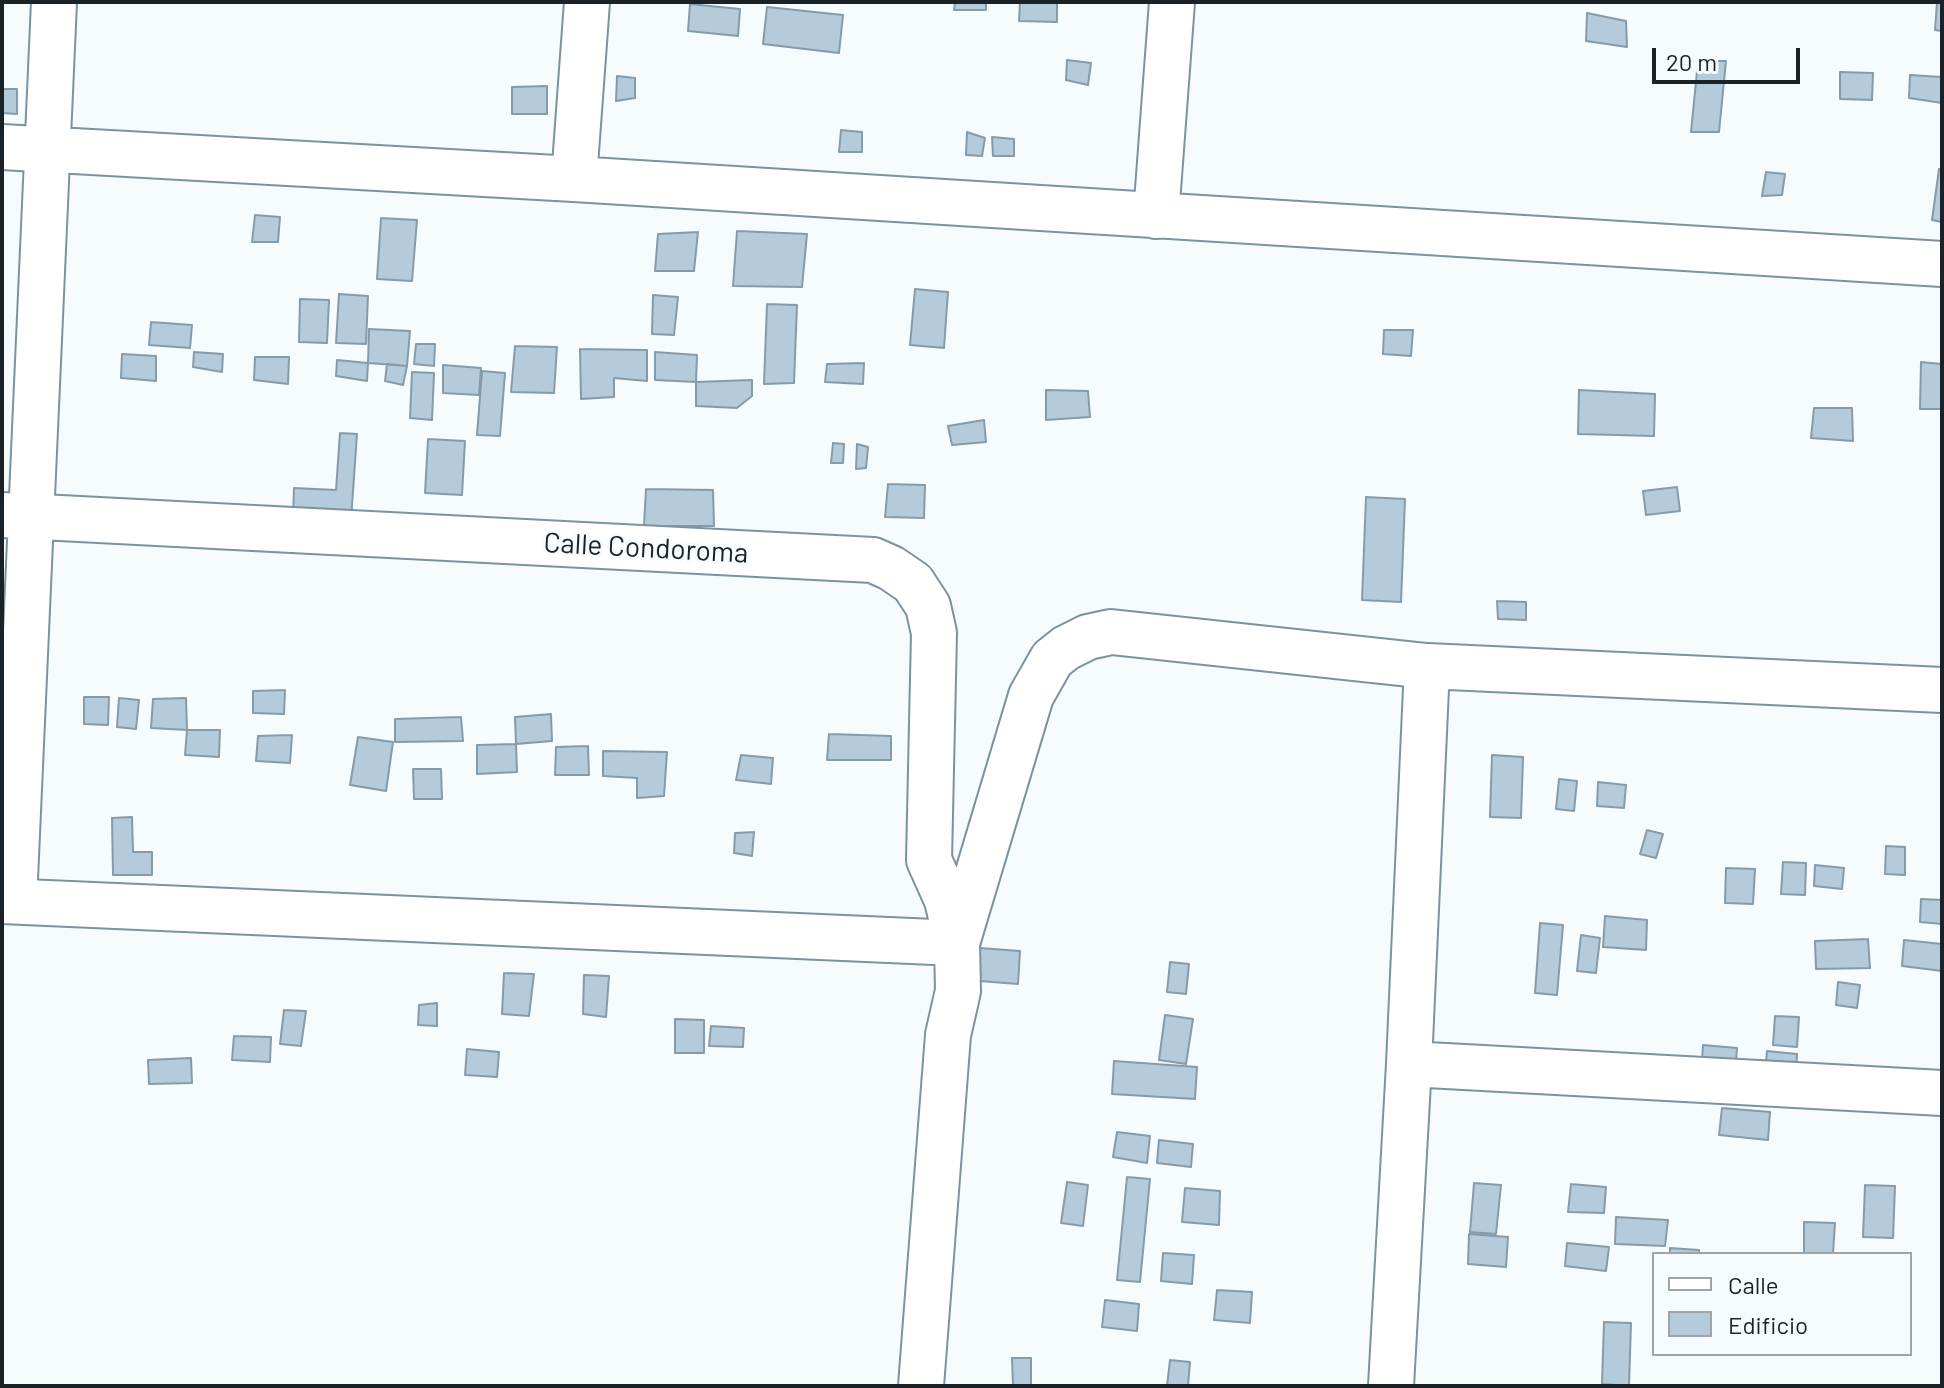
<!DOCTYPE html>
<html>
<head>
<meta charset="utf-8">
<style>
	body { margin:0 }
	#map { position:relative; width:1944px; height:1388px; overflow:hidden; background:#f6fbfe; font-family:Barlow,sans-serif }
	canvas { display:block }
	.frame { position:absolute; inset:0; border:4px solid #1a2228; pointer-events:none }
	.legend { position:absolute; left:1652px; top:1252px; width:260px; height:104px; box-sizing:border-box; background:#f6fbfe; border:2px solid #9ea4a8; margin:0; padding:10px 14px; list-style:none; font-size:24px; color:#1a2228 }
	.legend li { display:flex; align-items:center; gap:16px; height:40px }
	.legend b { width:40px; border:2px solid #9ea4a8 }
	.scale { position:absolute; left:1652px; top:48px; width:148px; height:36px; box-sizing:border-box; border:4px solid #1a2228; border-top:0; padding-left:10px; font-size:24px; line-height:28px; white-space:nowrap; color:#1a2228; -webkit-text-stroke:6px #f6fbfe; paint-order:stroke }
</style>
</head>
<body>
<div id="map">
<canvas width="1944" height="1388"></canvas>
<div class="frame"></div>
<ul class="legend">
<li><b style="height:10px;background:#fff"></b>Calle</li>
<li><b style="height:22px;background:#b4cbdb"></b>Edificio</li>
</ul>
<div class="scale">20 m</div>
</div>
<script>
const ctx = document.querySelector('canvas').getContext('2d');
ctx.lineJoin = 'round';
function paint(path, color) {
  ctx.fillStyle = color;
  ctx.fill(path, 'evenodd');
}
function toPath(rows) {
  const path = new Path2D();
  for (const r of rows) {
    path.moveTo(r[0], r[1]);
    for (let i = 2; i < r.length; i += 2) path.lineTo(r[i], r[i + 1]);
  }
  return path;
}
function stroke(path, color, width, dash) {
  ctx.strokeStyle = color;
  ctx.lineWidth = width;
  ctx.lineCap = dash ? 'butt' : 'round';
  ctx.setLineDash(dash || []);
  ctx.stroke(path);
}
function drawText(font, color, halo, rows, align = 'center') {
  ctx.font = font + ' Barlow,sans-serif';
  ctx.lineWidth = 6;
  ctx.setLineDash([]);
  ctx.textBaseline = 'middle';
  ctx.strokeStyle = halo;
  ctx.fillStyle = color;
  for (const [text, x, y, turn = 0] of rows) {
    ctx.save();
    ctx.translate(x, y);
    ctx.rotate((+turn || 0) * Math.PI / 180);
    ctx.textAlign = isNaN(turn) ? turn : align;
    if (halo) ctx.strokeText(text, 0, 0);
    ctx.fillText(text, 0, 0);
    ctx.restore();
  }
}
const building = toPath([
	[955,2,986,2,986,10,954,10,955,2],
	[1020,2,1057,2,1057,22,1019,21,1020,2],
	[1937,2,1942,2,1942,31,1935,30,1937,2],
	[690,4,740,9,738,36,688,31,690,4],
	[767,7,843,15,839,53,763,44,767,7],
	[1587,13,1626,21,1627,47,1586,41,1587,13],
	[1067,60,1091,63,1088,85,1066,80,1067,60],
	[1698,61,1726,61,1719,132,1691,132,1698,61],
	[1840,72,1873,73,1872,100,1840,99,1840,72],
	[1910,75,1942,77,1942,103,1909,98,1910,75],
	[617,76,635,78,635,98,616,101,617,76],
	[547,86,547,114,512,114,512,87,547,86],
	[2,89,17,89,17,114,2,113,2,89],
	[841,130,862,132,862,152,839,152,841,130],
	[967,132,985,138,982,156,966,155,967,132],
	[992,137,1014,139,1014,156,993,156,992,137],
	[1939,169,1942,169,1942,222,1932,220,1939,169],
	[1766,172,1785,174,1782,195,1762,196,1766,172],
	[255,215,280,217,278,242,252,242,255,215],
	[381,218,417,220,412,281,377,279,381,218],
	[737,231,807,234,802,287,733,286,737,231],
	[698,232,694,271,655,271,658,234,698,232],
	[915,289,948,292,944,348,910,345,915,289],
	[339,294,368,296,366,344,336,343,339,294],
	[653,295,678,297,674,335,652,334,653,295],
	[300,299,329,300,327,343,299,342,300,299],
	[767,304,797,305,794,383,764,384,767,304],
	[151,322,192,325,190,348,149,345,151,322],
	[369,329,410,331,407,366,368,363,369,329],
	[1384,330,1413,330,1411,356,1383,354,1384,330],
	[416,344,435,344,434,366,414,364,416,344],
	[515,346,557,347,554,393,511,392,515,346],
	[580,349,647,350,647,381,614,378,614,397,581,399,580,349],
	[194,352,223,354,222,372,193,367,194,352],
	[655,352,697,355,696,382,655,380,655,352],
	[122,354,156,356,156,381,121,378,122,354],
	[255,357,289,357,288,384,254,380,255,357],
	[337,360,368,363,367,381,336,376,337,360],
	[1921,362,1942,364,1942,409,1920,409,1921,362],
	[864,363,863,384,825,382,827,364,864,363],
	[387,364,407,366,403,385,385,381,387,364],
	[443,365,481,368,479,395,443,393,443,365],
	[482,371,505,373,500,436,477,435,482,371],
	[412,372,434,373,432,420,410,418,412,372],
	[752,380,752,396,737,408,696,406,696,382,752,380],
	[1046,390,1088,391,1090,417,1046,420,1046,390],
	[1579,390,1655,394,1654,436,1578,434,1579,390],
	[1814,408,1852,408,1853,441,1811,438,1814,408],
	[984,420,986,442,952,445,948,426,984,420],
	[340,433,357,434,351,520,293,515,294,488,336,490,340,433],
	[428,439,465,441,462,495,425,493,428,439],
	[833,443,844,444,843,463,831,463,833,443],
	[857,444,868,447,866,468,856,469,857,444],
	[888,484,925,485,924,518,885,517,888,484],
	[1677,487,1680,511,1646,515,1643,491,1677,487],
	[646,489,713,490,714,526,644,526,646,489],
	[1366,497,1405,499,1401,602,1362,600,1366,497],
	[1497,601,1526,602,1526,620,1498,619,1497,601],
	[285,690,284,714,253,713,253,691,285,690],
	[84,697,109,697,108,725,84,724,84,697],
	[119,698,139,700,136,729,117,727,119,698],
	[186,698,187,730,151,728,153,699,186,698],
	[551,714,552,741,516,744,515,717,551,714],
	[461,717,463,741,395,742,395,719,461,717],
	[187,730,220,730,219,757,185,755,187,730],
	[829,734,891,736,891,760,827,760,829,734],
	[292,735,290,763,256,761,258,736,292,735],
	[358,737,393,742,386,791,350,785,358,737],
	[516,744,517,772,477,774,477,745,516,744],
	[588,746,589,775,555,775,556,747,588,746],
	[603,751,667,752,664,796,637,798,637,778,603,776,603,751],
	[741,755,773,758,771,784,736,780,741,755],
	[1492,755,1523,757,1521,818,1490,817,1492,755],
	[413,769,441,769,442,799,414,799,413,769],
	[1559,779,1577,781,1574,811,1556,809,1559,779],
	[1598,782,1626,785,1624,808,1597,806,1598,782],
	[132,817,133,852,152,852,152,875,113,875,112,818,132,817],
	[1647,830,1663,834,1656,858,1640,854,1647,830],
	[754,832,752,856,734,853,735,833,754,832],
	[1886,846,1905,847,1905,875,1885,874,1886,846],
	[1783,862,1806,863,1805,895,1781,894,1783,862],
	[1815,865,1844,868,1842,889,1814,886,1815,865],
	[1726,868,1755,869,1753,904,1725,903,1726,868],
	[1921,899,1942,900,1942,924,1920,922,1921,899],
	[1605,916,1647,920,1646,950,1603,947,1605,916],
	[1540,923,1563,925,1557,995,1535,993,1540,923],
	[1581,935,1600,938,1596,973,1577,971,1581,935],
	[1868,939,1870,968,1816,969,1815,941,1868,939],
	[1904,940,1942,944,1942,971,1902,966,1904,940],
	[980,948,1020,951,1018,984,979,981,980,948],
	[1170,962,1189,964,1186,994,1167,992,1170,962],
	[504,973,534,974,529,1016,502,1014,504,973],
	[584,975,609,976,606,1017,583,1014,584,975],
	[1838,982,1860,985,1857,1008,1836,1005,1838,982],
	[437,1003,437,1026,418,1025,419,1005,437,1003],
	[284,1010,306,1011,301,1046,280,1044,284,1010],
	[1165,1015,1193,1019,1186,1064,1159,1060,1165,1015],
	[1775,1016,1799,1017,1797,1047,1773,1045,1775,1016],
	[675,1019,704,1020,704,1053,675,1053,675,1019],
	[711,1026,744,1028,743,1047,709,1046,711,1026],
	[234,1036,271,1037,270,1062,232,1060,234,1036],
	[1703,1045,1737,1048,1735,1077,1701,1074,1703,1045],
	[467,1049,499,1052,497,1077,465,1075,467,1049],
	[1767,1051,1797,1054,1796,1077,1765,1074,1767,1051],
	[191,1058,192,1083,149,1084,148,1060,191,1058],
	[1114,1061,1197,1067,1195,1099,1112,1094,1114,1061],
	[1722,1108,1770,1112,1768,1140,1719,1135,1722,1108],
	[1117,1132,1150,1136,1147,1163,1113,1157,1117,1132],
	[1159,1140,1193,1144,1191,1167,1157,1163,1159,1140],
	[1127,1177,1150,1179,1140,1282,1117,1280,1127,1177],
	[1067,1182,1088,1185,1083,1226,1061,1223,1067,1182],
	[1474,1183,1501,1185,1496,1234,1470,1232,1474,1183],
	[1571,1184,1606,1187,1604,1213,1568,1212,1571,1184],
	[1865,1185,1895,1186,1893,1238,1863,1237,1865,1185],
	[1185,1188,1220,1191,1219,1225,1182,1222,1185,1188],
	[1616,1217,1668,1220,1665,1246,1615,1244,1616,1217],
	[1804,1222,1835,1223,1833,1254,1804,1253,1804,1222],
	[1469,1234,1508,1237,1506,1267,1468,1264,1469,1234],
	[1567,1243,1609,1247,1606,1271,1565,1266,1567,1243],
	[1670,1248,1699,1250,1699,1254,1670,1254,1670,1248],
	[1163,1253,1194,1255,1192,1284,1161,1281,1163,1253],
	[1217,1290,1252,1292,1250,1323,1214,1320,1217,1290],
	[1105,1300,1139,1304,1137,1331,1102,1327,1105,1300],
	[1604,1322,1631,1323,1629,1386,1602,1384,1604,1322],
	[1012,1358,1031,1358,1031,1386,1013,1385,1012,1358],
	[1170,1360,1190,1362,1188,1386,1167,1386,1170,1360]
]);
const minor = toPath([
	[2,147,574,179,1942,264],
	[574,179,587,2],
	[1156,216,1172,2],
	[2,515,873,560,891,568,913,583,928,606,934,633,929,860,947,900,957,943],
	[2,901,957,943],
	[14,901,54,2],
	[1409,1064,1942,1093],
	[921,1386,948,1035,958,991,957,943,1031,696,1052,659,1066,648,1088,637,1111,632,1427,666,1942,690],
	[1391,1386,1409,1064,1427,666]
]);
const streetNames = [
	["Calle Condoroma",646,548,3]
];
paint(building, '#b4cbdb');
stroke(building, '#859baa', 2);
stroke(minor, '#7c92a1', 48);
stroke(minor, '#fff', 44);
drawText('28px', '#1a2228', '#f6fbfe', streetNames);
</script>
</body>
</html>
